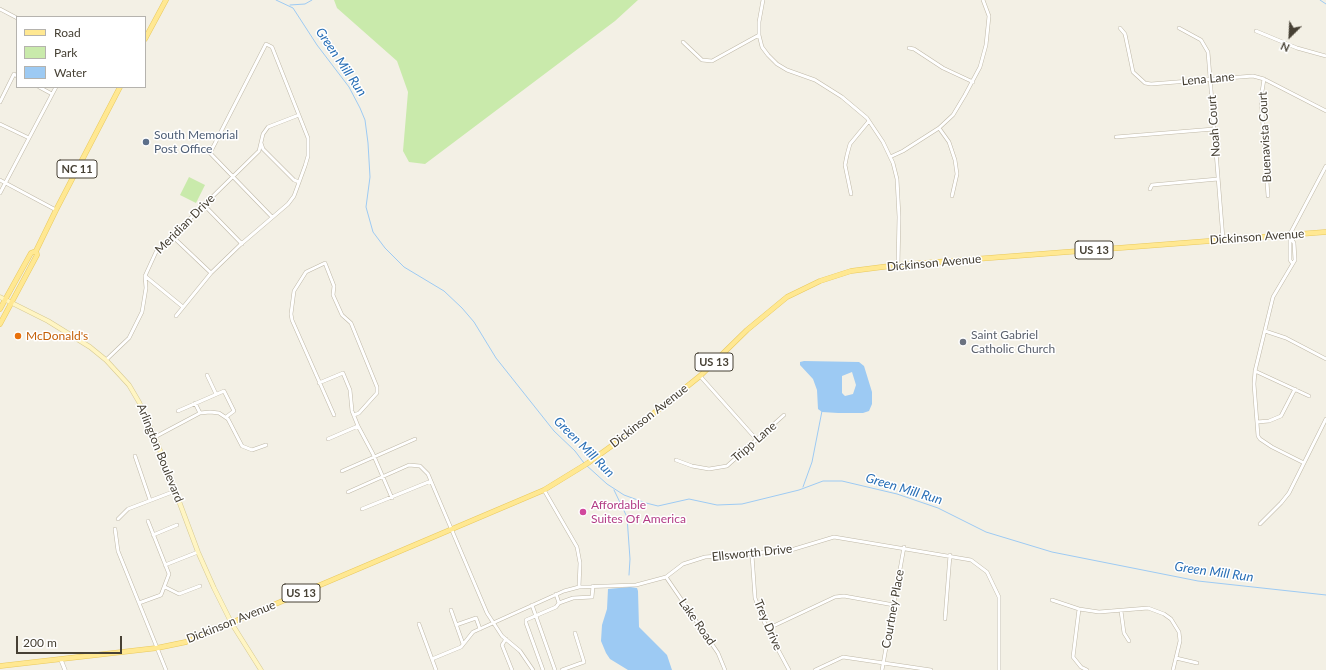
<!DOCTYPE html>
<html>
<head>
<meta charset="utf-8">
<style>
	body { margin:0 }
	#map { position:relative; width:1326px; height:670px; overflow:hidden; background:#f3f0e5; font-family:Lato,sans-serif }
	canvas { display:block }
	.legend { position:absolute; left:16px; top:16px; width:130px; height:72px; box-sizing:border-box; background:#fff; border:1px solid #b5b3ae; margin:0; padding:5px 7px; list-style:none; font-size:12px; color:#464034 }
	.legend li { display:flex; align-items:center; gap:8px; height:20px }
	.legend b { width:20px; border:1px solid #b5b3ae }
	.north { position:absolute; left:1270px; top:16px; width:40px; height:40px; -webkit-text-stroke:3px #fff; paint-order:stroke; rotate:204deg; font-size:11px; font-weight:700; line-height:16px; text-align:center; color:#464034 }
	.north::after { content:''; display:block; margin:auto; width:14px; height:18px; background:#464034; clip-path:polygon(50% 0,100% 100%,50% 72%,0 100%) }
	.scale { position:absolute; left:16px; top:636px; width:106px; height:18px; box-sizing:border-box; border:2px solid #464034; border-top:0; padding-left:5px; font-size:12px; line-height:14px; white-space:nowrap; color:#464034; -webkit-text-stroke:3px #fff; paint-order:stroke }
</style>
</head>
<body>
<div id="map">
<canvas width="1326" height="670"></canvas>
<ul class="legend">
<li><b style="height:5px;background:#ffe892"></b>Road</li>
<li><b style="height:11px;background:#c9eaab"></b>Park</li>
<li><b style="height:11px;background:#9dcaf3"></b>Water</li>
</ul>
<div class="north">N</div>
<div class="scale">200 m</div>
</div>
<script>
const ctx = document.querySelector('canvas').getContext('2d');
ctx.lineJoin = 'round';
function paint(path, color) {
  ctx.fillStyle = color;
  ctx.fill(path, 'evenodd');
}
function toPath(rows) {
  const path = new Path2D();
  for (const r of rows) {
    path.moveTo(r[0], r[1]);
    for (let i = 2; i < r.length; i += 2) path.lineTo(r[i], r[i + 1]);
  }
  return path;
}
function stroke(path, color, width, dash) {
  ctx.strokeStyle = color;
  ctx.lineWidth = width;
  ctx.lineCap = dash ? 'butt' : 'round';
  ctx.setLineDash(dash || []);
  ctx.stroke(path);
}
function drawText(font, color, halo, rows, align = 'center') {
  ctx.font = font + ' Lato,sans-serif';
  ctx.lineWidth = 3;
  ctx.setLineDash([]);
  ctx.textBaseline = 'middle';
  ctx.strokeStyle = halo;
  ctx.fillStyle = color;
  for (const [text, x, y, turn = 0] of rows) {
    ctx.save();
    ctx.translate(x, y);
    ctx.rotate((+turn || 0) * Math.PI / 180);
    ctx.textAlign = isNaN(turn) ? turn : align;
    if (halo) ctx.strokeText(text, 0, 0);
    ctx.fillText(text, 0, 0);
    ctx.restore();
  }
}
const green = toPath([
	[334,0,638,0,615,21,425,164,409,162,403,151,408,92,397,61,337,8],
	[189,177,205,185,196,203,180,195]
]);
const water = toPath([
	[804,361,859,362,864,366,872,392,872,404,869,411,863,413,838,413,822,412,818,409,817,390,813,379,800,365,800,362],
	[852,372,856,385,853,394,845,396,842,393,842,376],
	[630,587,637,588,638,591,639,627,667,655,672,670,628,670,610,659,606,653,601,641,602,625,607,609,608,589]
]);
const stream = toPath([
	[276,0,293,8,317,45,349,87,360,108,365,120,368,143,370,177,366,207,373,232,385,248,404,267,444,291,462,308,474,322,496,358,554,431,575,451,584,463],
	[1320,0,1326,4],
	[290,5,305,4,312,0],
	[586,465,607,484,624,495,646,503,658,506,689,499,717,505,742,504,799,490,823,481,842,481,897,494,938,508,986,532,1052,552,1198,581,1326,595],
	[803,487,812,462,822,411],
	[614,490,627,517,630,559,629,575]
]);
const minor = toPath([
	[763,0,759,22,759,35,762,47,768,55,777,64,787,70,815,80,842,97,867,118,883,142,893,163,897,179,899,217,898,265],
	[0,9,17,18],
	[1120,28,1125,34,1133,72,1145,83,1151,84,1253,76,1264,79,1326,111],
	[1179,28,1201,40,1208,52,1223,239],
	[1256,31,1297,48,1326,56],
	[683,42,702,60,712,61,759,35],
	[909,48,914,49,943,68,973,82],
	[1264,79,1261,98,1268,196],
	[39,87,52,94],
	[0,102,14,74,17,76],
	[0,124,29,138],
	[939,128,949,142,955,160,957,174,952,196],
	[1116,137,1214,129],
	[261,143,263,149,294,180,299,182],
	[890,157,903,151,939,128,953,115,965,95,980,67,986,45,989,16,983,0],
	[0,180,56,210],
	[1150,189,1152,185,1218,179],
	[0,193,56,87],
	[851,194,845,165,847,155,850,144,869,121],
	[204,205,242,244],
	[172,236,211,273],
	[1291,238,1294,243,1295,260,1273,297,1255,371,1254,384,1258,436,1260,439,1272,447,1304,463],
	[1292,263,1290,260,1290,234,1326,166],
	[145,276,183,307],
	[176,316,211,273,240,245,288,204,294,196,305,166,308,156,308,138,272,47,266,44,210,153,272,217],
	[1265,331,1286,338,1326,359],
	[106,360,129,338,142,312,146,288,145,276,156,252,259,151,263,134,268,127,299,115],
	[1255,371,1309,396],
	[207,375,216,394],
	[700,376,757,440],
	[319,383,343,373,350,390,352,411,358,426,373,454,392,498],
	[195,403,200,413],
	[178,411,224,391,234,411,226,417],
	[334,415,292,320,291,314,294,291,306,272,325,263,334,286,333,295,342,315,351,323,377,387,377,393,359,413,354,415],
	[1257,422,1269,421,1281,416,1295,389],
	[155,437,200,413,210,412,219,413,228,419,242,446,252,450,266,445],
	[328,439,358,426],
	[135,456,150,500],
	[676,460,692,466,709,469,727,466,784,415],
	[342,471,415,439],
	[544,490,577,547,580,563,579,587],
	[348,492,409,465,420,466,428,474,487,613,502,636,520,651,533,670],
	[362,509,431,481],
	[118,519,128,509,175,491],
	[1260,524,1281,503,1289,493,1326,419],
	[115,529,118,551,166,670],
	[153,535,177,525],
	[752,555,755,598,767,629,789,670],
	[165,565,198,552],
	[666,577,718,653,725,670],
	[165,587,179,594,200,586],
	[556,594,559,603,573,598,592,597,593,586],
	[1052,600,1079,609,1099,612,1148,608,1164,614,1171,619,1179,632,1180,641,1173,670],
	[139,603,161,595,169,574,148,521],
	[532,605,555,670],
	[1079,609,1073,657,1081,667,1087,670],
	[451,610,463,644],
	[1121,611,1124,633,1129,641],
	[945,619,950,555],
	[419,624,436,670],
	[456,625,476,618,480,629],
	[767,629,835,597,844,596,894,605],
	[506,639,502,645,512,670],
	[1176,658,1197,663],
	[432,659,461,647,473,632,564,591,579,587,636,585,666,577,683,564,705,557,791,550,834,537,971,560,987,572,999,597,999,670],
	[543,670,526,623,526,620,556,607,559,603],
	[562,670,584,662,575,633],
	[815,670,843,657,931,670],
	[882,670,904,547]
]);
const tertiary = toPath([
	[61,660,65,670]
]);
const secondary = toPath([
	[0,297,48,321,90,347,106,360,129,385,139,402,155,437,198,552,214,588,232,624,261,670]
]);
const primary = toPath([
	[145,39,166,0],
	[0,309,31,253,36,251],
	[0,324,37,255,36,251,56,210,120,87],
	[0,666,157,648,186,642,544,490,588,463,628,434,700,376,747,330,787,297,820,281,851,271,898,265,1326,232]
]);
const markers = [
	[146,142,4,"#5c6f8a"],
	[18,336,4,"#e8710a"],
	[963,342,4,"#6b7280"],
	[583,512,4,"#d1479c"]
];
const shields = [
	[77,169,40],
	[1094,250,38],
	[714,362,38],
	[301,593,38]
];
const shieldNames = [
	["NC 11",77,169],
	["US 13",1094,250],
	["US 13",714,362],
	["US 13",301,593]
];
const streetNames = [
	["Lena Lane",1208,79,-5],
	["Noah Court",1214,126,-94],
	["Buenavista Court",1265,137,-93],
	["Meridian Drive",185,224,-45],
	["Dickinson Avenue",1257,237,-4],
	["Dickinson Avenue",934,263,-5],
	["Dickinson Avenue",649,416,-38],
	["Tripp Lane",754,442,-41],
	["Arlington Boulevard",160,453,68],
	["Ellsworth Drive",752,553,-6],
	["Courtney Place",893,609,-80],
	["Dickinson Avenue",231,622,-22],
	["Lake Road",697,622,55],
	["Trey Drive",768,625,67]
];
const serviceNames = [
	["South Memorial",154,135],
	["Post Office",154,149]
];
const worshipNames = [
	["Saint Gabriel",971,335],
	["Catholic Church",971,349]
];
const foodNames = [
	["McDonald's",26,336]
];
const hotelNames = [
	["Affordable",591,505],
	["Suites Of America",591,519]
];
const waterNames = [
	["Green Mill Run",341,62,56],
	["Green Mill Run",584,447,45],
	["Green Mill Run",904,489,17],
	["Green Mill Run",1214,572,8]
];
paint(green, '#c9eaab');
paint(water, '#9dcaf3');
stroke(stream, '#9dcaf3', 1);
stroke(minor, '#bfb8a7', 4);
stroke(tertiary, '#bfb8a7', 4.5);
stroke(secondary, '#d6c992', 5);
stroke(primary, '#e9c95d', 5.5);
stroke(minor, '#fff', 3);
stroke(tertiary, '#fff', 3.5);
stroke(secondary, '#fff5c3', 4);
stroke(primary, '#ffe892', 4.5);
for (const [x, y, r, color] of markers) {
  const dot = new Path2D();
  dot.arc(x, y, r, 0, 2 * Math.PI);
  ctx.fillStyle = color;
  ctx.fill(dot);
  stroke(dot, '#fff', 1.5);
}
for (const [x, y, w] of shields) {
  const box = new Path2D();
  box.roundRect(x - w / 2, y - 9, w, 18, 3);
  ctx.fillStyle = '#fff';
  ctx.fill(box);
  stroke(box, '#464034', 1);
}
drawText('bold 11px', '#464034', null, shieldNames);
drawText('12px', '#464034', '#fff', streetNames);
drawText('12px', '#4e5e75', '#fff', serviceNames, 'left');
drawText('12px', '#5b616d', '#fff', worshipNames, 'left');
drawText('12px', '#c56008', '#fff', foodNames, 'left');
drawText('12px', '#b23c85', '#fff', hotelNames, 'left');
drawText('italic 13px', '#296fb6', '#fff', waterNames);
</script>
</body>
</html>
